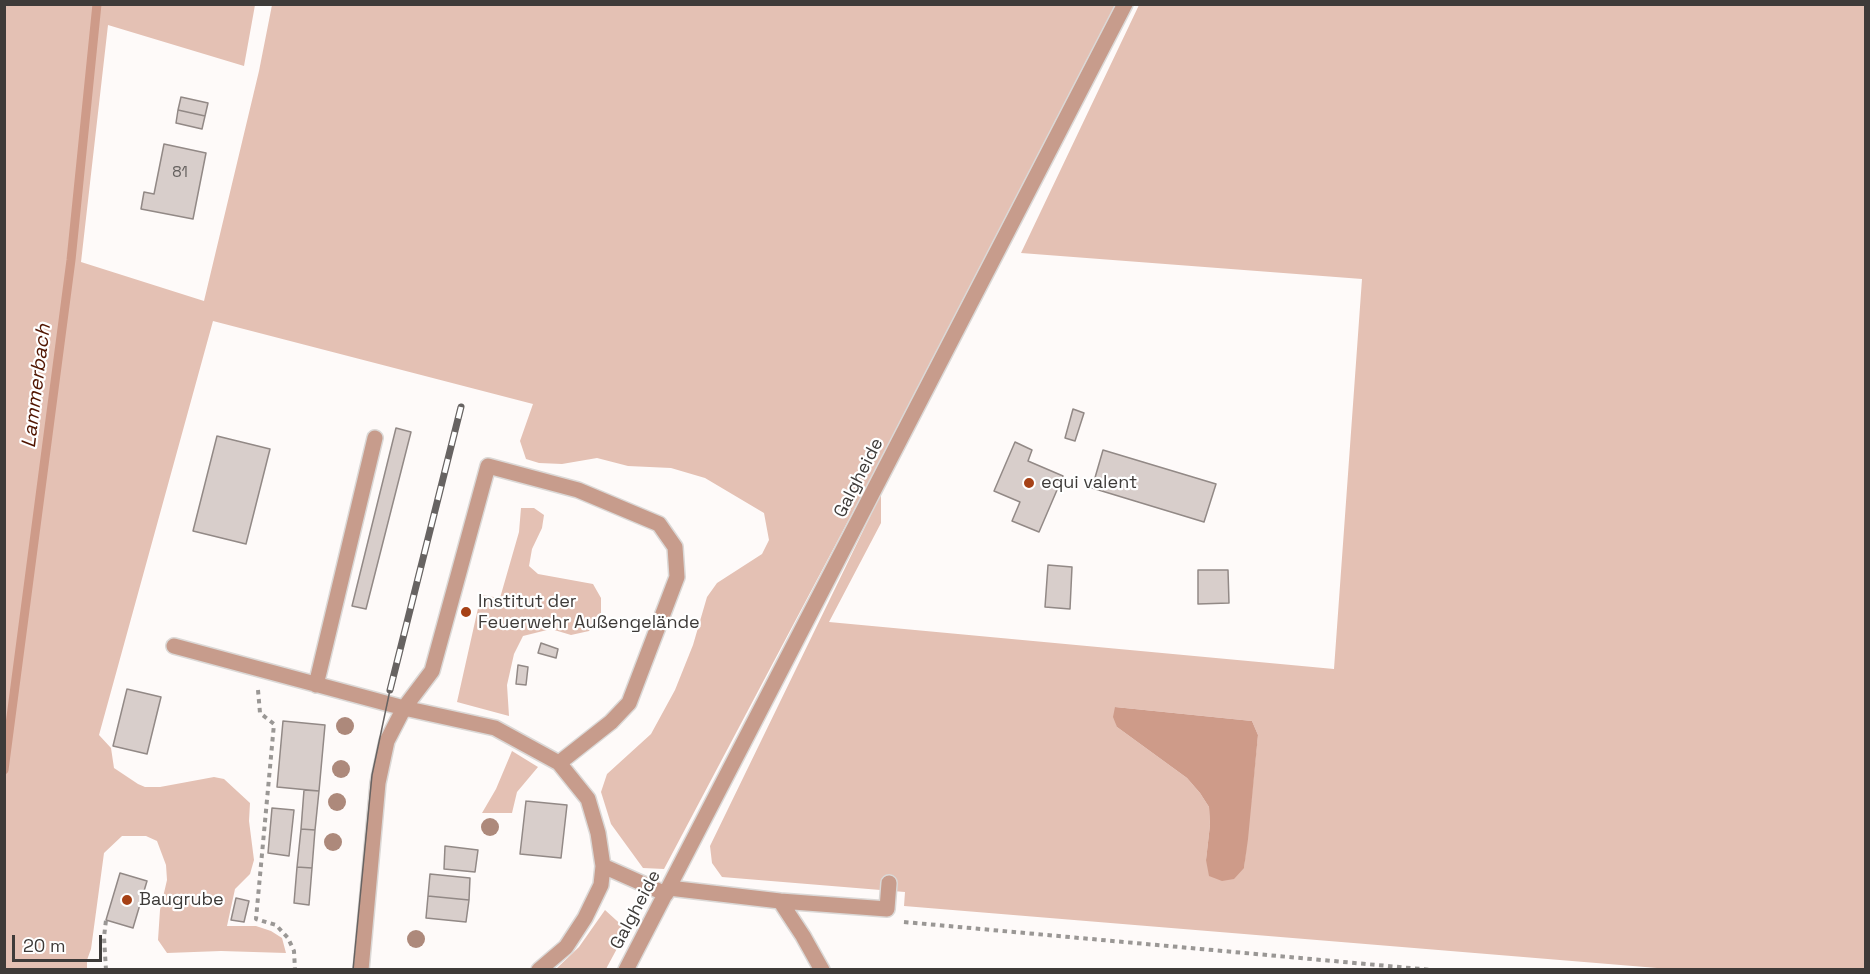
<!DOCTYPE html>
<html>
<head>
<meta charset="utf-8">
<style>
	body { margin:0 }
	#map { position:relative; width:1870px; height:974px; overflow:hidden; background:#fefaf9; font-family:"Space Grotesk",sans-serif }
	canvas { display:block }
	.frame { position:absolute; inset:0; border:6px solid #3e3b39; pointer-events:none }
	.scale { position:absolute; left:12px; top:935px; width:90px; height:27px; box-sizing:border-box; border:3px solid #3e3b39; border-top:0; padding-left:8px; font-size:18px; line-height:21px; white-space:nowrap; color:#3e3b39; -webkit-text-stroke:4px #fff; paint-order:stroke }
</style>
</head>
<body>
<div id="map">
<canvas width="1870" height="974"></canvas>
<div class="frame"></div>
<div class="scale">20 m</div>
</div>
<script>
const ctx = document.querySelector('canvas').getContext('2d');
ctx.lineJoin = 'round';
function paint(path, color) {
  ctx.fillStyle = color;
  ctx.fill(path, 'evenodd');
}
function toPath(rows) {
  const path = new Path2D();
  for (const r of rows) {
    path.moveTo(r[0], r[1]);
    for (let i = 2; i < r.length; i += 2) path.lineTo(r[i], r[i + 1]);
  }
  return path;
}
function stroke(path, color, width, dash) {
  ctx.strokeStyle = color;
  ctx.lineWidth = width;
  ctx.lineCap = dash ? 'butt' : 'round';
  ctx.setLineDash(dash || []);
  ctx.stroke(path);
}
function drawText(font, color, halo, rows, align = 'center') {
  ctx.font = font + ' "Space Grotesk",sans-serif';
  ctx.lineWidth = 4.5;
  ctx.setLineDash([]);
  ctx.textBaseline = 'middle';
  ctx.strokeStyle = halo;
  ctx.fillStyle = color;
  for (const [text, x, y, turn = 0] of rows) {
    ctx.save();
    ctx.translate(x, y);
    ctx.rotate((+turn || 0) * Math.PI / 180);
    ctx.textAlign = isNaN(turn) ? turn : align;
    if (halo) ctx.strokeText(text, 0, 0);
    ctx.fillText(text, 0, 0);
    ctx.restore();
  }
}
const green = toPath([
	[5,4,255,5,244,66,108,25,81,262,204,301,259,71,272,5,1115,5,865,489,664,869,643,868,611,824,601,792,607,774,651,734,675,690,693,645,707,597,717,583,762,554,769,540,764,513,705,478,671,468,628,466,597,458,562,464,539,463,526,459,520,441,533,404,213,321,99,735,111,748,114,768,138,784,145,787,160,787,214,777,224,779,250,803,249,821,254,860,250,874,235,889,227,926,256,926,271,931,282,938,286,953,221,951,167,953,158,940,160,910,167,880,166,865,157,841,146,836,122,836,104,853,91,949,87,960,87,969,5,970],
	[1139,5,1865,5,1865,969,1657,969,1657,968,904,906,905,892,722,877,712,863,710,846,881,494,881,523,829,622,1334,669,1362,279,1021,253],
	[1115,707,1252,721,1258,735,1244,868,1206,860,1210,825,1209,807,1200,793,1187,778,1117,727],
	[521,508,534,508,544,515,542,528,532,549,529,566,538,574,593,584,601,598,601,614,589,631,571,635,551,629,523,636,514,654,507,685,509,716,457,702,481,595,500,598,519,532],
	[512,751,538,767,517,792,512,813,482,813,496,789],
	[605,910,627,930,606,969,556,969,579,947]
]);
const water = toPath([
	[1115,707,1252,721,1258,735,1248,839,1244,868,1234,879,1222,881,1209,876,1206,860,1210,825,1209,807,1200,793,1187,778,1117,727,1113,717]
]);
const stream = toPath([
	[4,770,71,260,97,4]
]);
const building = toPath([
	[181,97,208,103,205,116,178,110,181,97],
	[178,110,205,116,202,129,176,123,178,110],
	[164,144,206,153,193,219,141,209,144,192,154,194,164,144],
	[1073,409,1084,413,1075,441,1065,438,1073,409],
	[396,428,411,432,366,609,352,606,396,428],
	[217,436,270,449,246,544,193,531,217,436],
	[1015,442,1032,450,1028,461,1063,476,1039,532,1012,521,1020,502,994,491,1015,442],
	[1103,450,1216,484,1204,522,1092,488,1103,450],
	[1048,565,1072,567,1070,609,1045,607,1048,565],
	[1198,570,1228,570,1229,603,1198,604,1198,570],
	[541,643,558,649,556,658,538,653,541,643],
	[518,665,528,667,526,685,516,684,518,665],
	[127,689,161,697,147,754,113,746,127,689],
	[283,721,325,725,319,791,277,787,283,721],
	[304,790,319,791,315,830,301,829,304,790],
	[526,801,567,805,561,858,520,854,526,801],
	[272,808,294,810,289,856,268,853,272,808],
	[301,829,315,830,312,868,297,867,301,829],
	[445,846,478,850,475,872,444,869,445,846],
	[297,867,312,868,309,905,294,903,297,867],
	[120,873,147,881,133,928,106,920,120,873],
	[430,874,470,878,469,900,428,896,430,874],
	[428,896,469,900,466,922,426,918,428,896],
	[236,898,249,901,244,922,231,920,236,898]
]);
const path = toPath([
	[258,690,260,713,274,724,256,919,276,925,288,938,294,951,295,970],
	[904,922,1432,970],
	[106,970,104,937,106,920]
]);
const minor = toPath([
	[174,646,404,708,495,728,559,763,588,799,598,833,603,866,601,885,585,918,566,947,539,970],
	[316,685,375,438],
	[603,866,666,894],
	[669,888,780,901,803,936,822,970],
	[780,901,887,909,889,883],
	[361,970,378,783,387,741,404,708,432,671,488,466,578,490,659,524,675,547,677,577,629,703,611,722,559,763],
	[626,970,1125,4]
]);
const tram = toPath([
	[353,970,372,775,390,690]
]);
const rail = toPath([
	[390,690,461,407]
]);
const trees = [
	[345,726],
	[341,769],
	[337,802],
	[490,827],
	[333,842],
	[416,939]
];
const markers = [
	[1029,483,6,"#a64116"],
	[466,612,6,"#a64116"],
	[127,900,6,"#a64116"]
];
const numberNames = [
	["81",180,173]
];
const streetNames = [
	["Galgheide",859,478,-63],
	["Galgheide",636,910,-62]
];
const poiNames = [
	["equi valent",1041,483],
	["Institut der",478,602],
	["Feuerwehr Außengelände",478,623],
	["Baugrube",139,900]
];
const waterNames = [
	["Lammerbach",37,386,-83]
];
paint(green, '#e4c1b4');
paint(water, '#ce9b89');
stroke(stream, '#ce9b89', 9);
paint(building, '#d8cecb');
stroke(building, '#928986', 1.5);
stroke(minor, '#dbd8d6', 18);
stroke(path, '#9a9795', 4, [4.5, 4.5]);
stroke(minor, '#c79c8c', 15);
stroke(tram, '#676362', 1.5);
stroke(rail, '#676362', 7);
stroke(rail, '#fff', 4.5, [14]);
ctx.fillStyle = '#ad897b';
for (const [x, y] of trees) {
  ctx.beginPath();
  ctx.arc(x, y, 9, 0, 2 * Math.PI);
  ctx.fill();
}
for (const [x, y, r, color] of markers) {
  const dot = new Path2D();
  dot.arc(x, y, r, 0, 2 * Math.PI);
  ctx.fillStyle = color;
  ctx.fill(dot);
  stroke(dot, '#fff', 2);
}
drawText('15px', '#64605e', null, numberNames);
drawText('18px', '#3e3b39', '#fff', streetNames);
drawText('18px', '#3e3b39', '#fff', poiNames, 'left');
drawText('italic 20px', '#511500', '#fff', waterNames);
</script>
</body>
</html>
